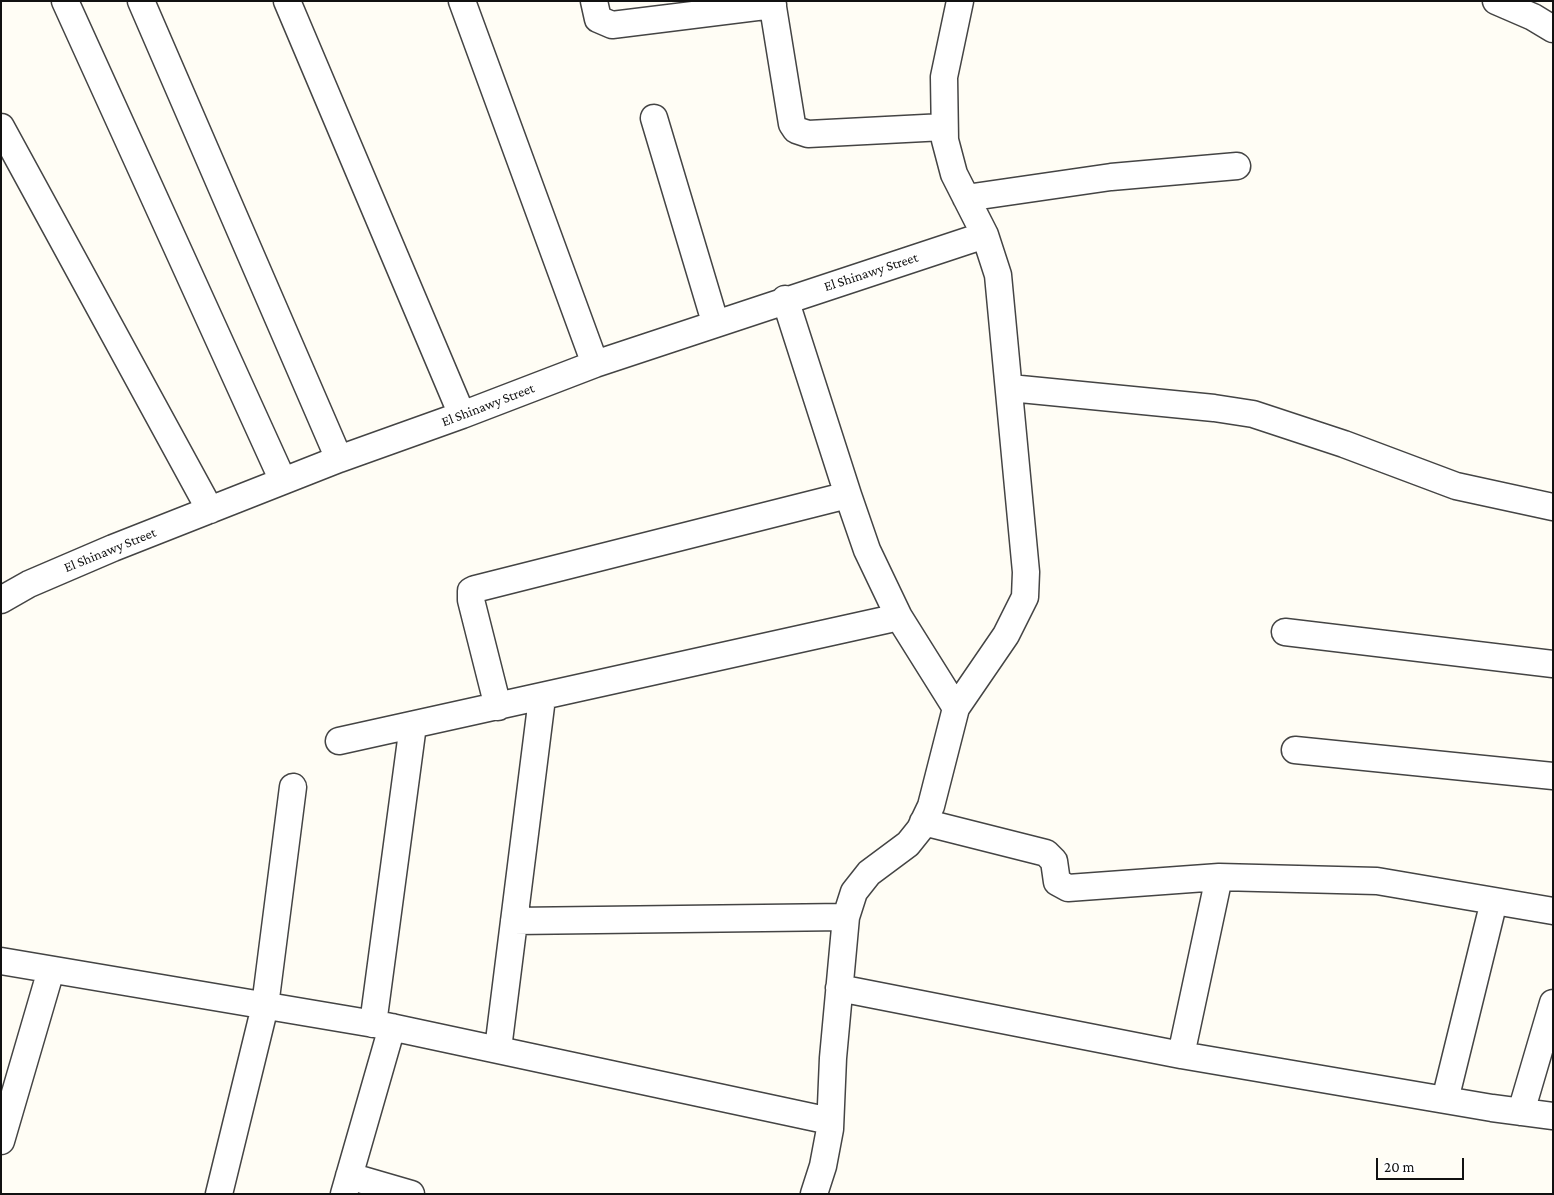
<!DOCTYPE html>
<html>
<head>
<meta charset="utf-8">
<style>
	body { margin:0 }
	#map { position:relative; width:1554px; height:1195px; overflow:hidden; background:#fffdf5; font-family:"Crimson Pro",serif }
	canvas { display:block }
	.frame { position:absolute; inset:0; border:2px solid #111; pointer-events:none }
	.scale { position:absolute; left:1376px; top:1158px; width:88px; height:22px; box-sizing:border-box; border:2px solid #111; border-top:0; padding-left:6px; font-size:15px; line-height:18px; white-space:nowrap; color:#111; -webkit-text-stroke:4px #fff; paint-order:stroke }
</style>
</head>
<body>
<div id="map">
<canvas width="1554" height="1195"></canvas>
<div class="frame"></div>
<div class="scale">20 m</div>
</div>
<script>
const ctx = document.querySelector('canvas').getContext('2d');
ctx.lineJoin = 'round';
function toPath(rows) {
  const path = new Path2D();
  for (const r of rows) {
    path.moveTo(r[0], r[1]);
    for (let i = 2; i < r.length; i += 2) path.lineTo(r[i], r[i + 1]);
  }
  return path;
}
function stroke(path, color, width, dash) {
  ctx.strokeStyle = color;
  ctx.lineWidth = width;
  ctx.lineCap = dash ? 'butt' : 'round';
  ctx.setLineDash(dash || []);
  ctx.stroke(path);
}
function drawText(font, color, halo, rows, align = 'center') {
  ctx.font = font + ' "Crimson Pro",serif';
  ctx.lineWidth = 5;
  ctx.setLineDash([]);
  ctx.textBaseline = 'middle';
  ctx.strokeStyle = halo;
  ctx.fillStyle = color;
  for (const [text, x, y, turn = 0] of rows) {
    ctx.save();
    ctx.translate(x, y);
    ctx.rotate((+turn || 0) * Math.PI / 180);
    ctx.textAlign = isNaN(turn) ? turn : align;
    if (halo) ctx.strokeText(text, 0, 0);
    ctx.fillText(text, 0, 0);
    ctx.restore();
  }
}
const minor = toPath([
	[65,1,283,481],
	[141,1,339,459],
	[287,1,462,415],
	[462,1,595,364],
	[594,1,598,19,612,25,773,5],
	[772,1,792,124,796,130,808,134,944,127],
	[1496,1,1533,17,1553,29],
	[654,118,715,322],
	[1,127,210,510],
	[966,198,1111,177,1237,166],
	[785,299,848,495,867,550,899,617,956,708],
	[1010,388,1214,408,1253,414,1344,444,1456,486,1553,507],
	[1,600,29,584,113,548,339,459,462,415,595,364,985,235],
	[1285,632,1553,664],
	[498,707,471,600,471,591,475,589,848,495],
	[339,741,899,617],
	[1295,750,1553,776],
	[923,822,1046,853,1054,861,1057,882,1068,888,1219,877,1377,881,1553,911],
	[514,921,846,917],
	[1,961,386,1026,830,1121],
	[839,988,1181,1055,1492,1108,1553,1116],
	[373,1024,413,725],
	[498,1049,542,698],
	[1181,1055,1219,877],
	[1445,1100,1494,901],
	[1521,1112,1553,1003],
	[1,1141,51,970],
	[349,1176,411,1194],
	[219,1194,265,1006,293,787],
	[344,1194,392,1027],
	[814,1194,823,1166,830,1129,833,1058,846,917,854,892,869,873,908,844,920,829,931,806,956,708,1006,635,1025,597,1026,572,998,275,985,235,954,174,945,140,944,77,960,1]
]);
const streetNames = [
	["El Shinawy Street",871,272,-18],
	["El Shinawy Street",488,405,-21],
	["El Shinawy Street",110,550,-22]
];
stroke(minor, '#444', 29);
stroke(minor, '#fff', 26);
drawText('14px', '#111', '#fff', streetNames);
</script>
</body>
</html>
